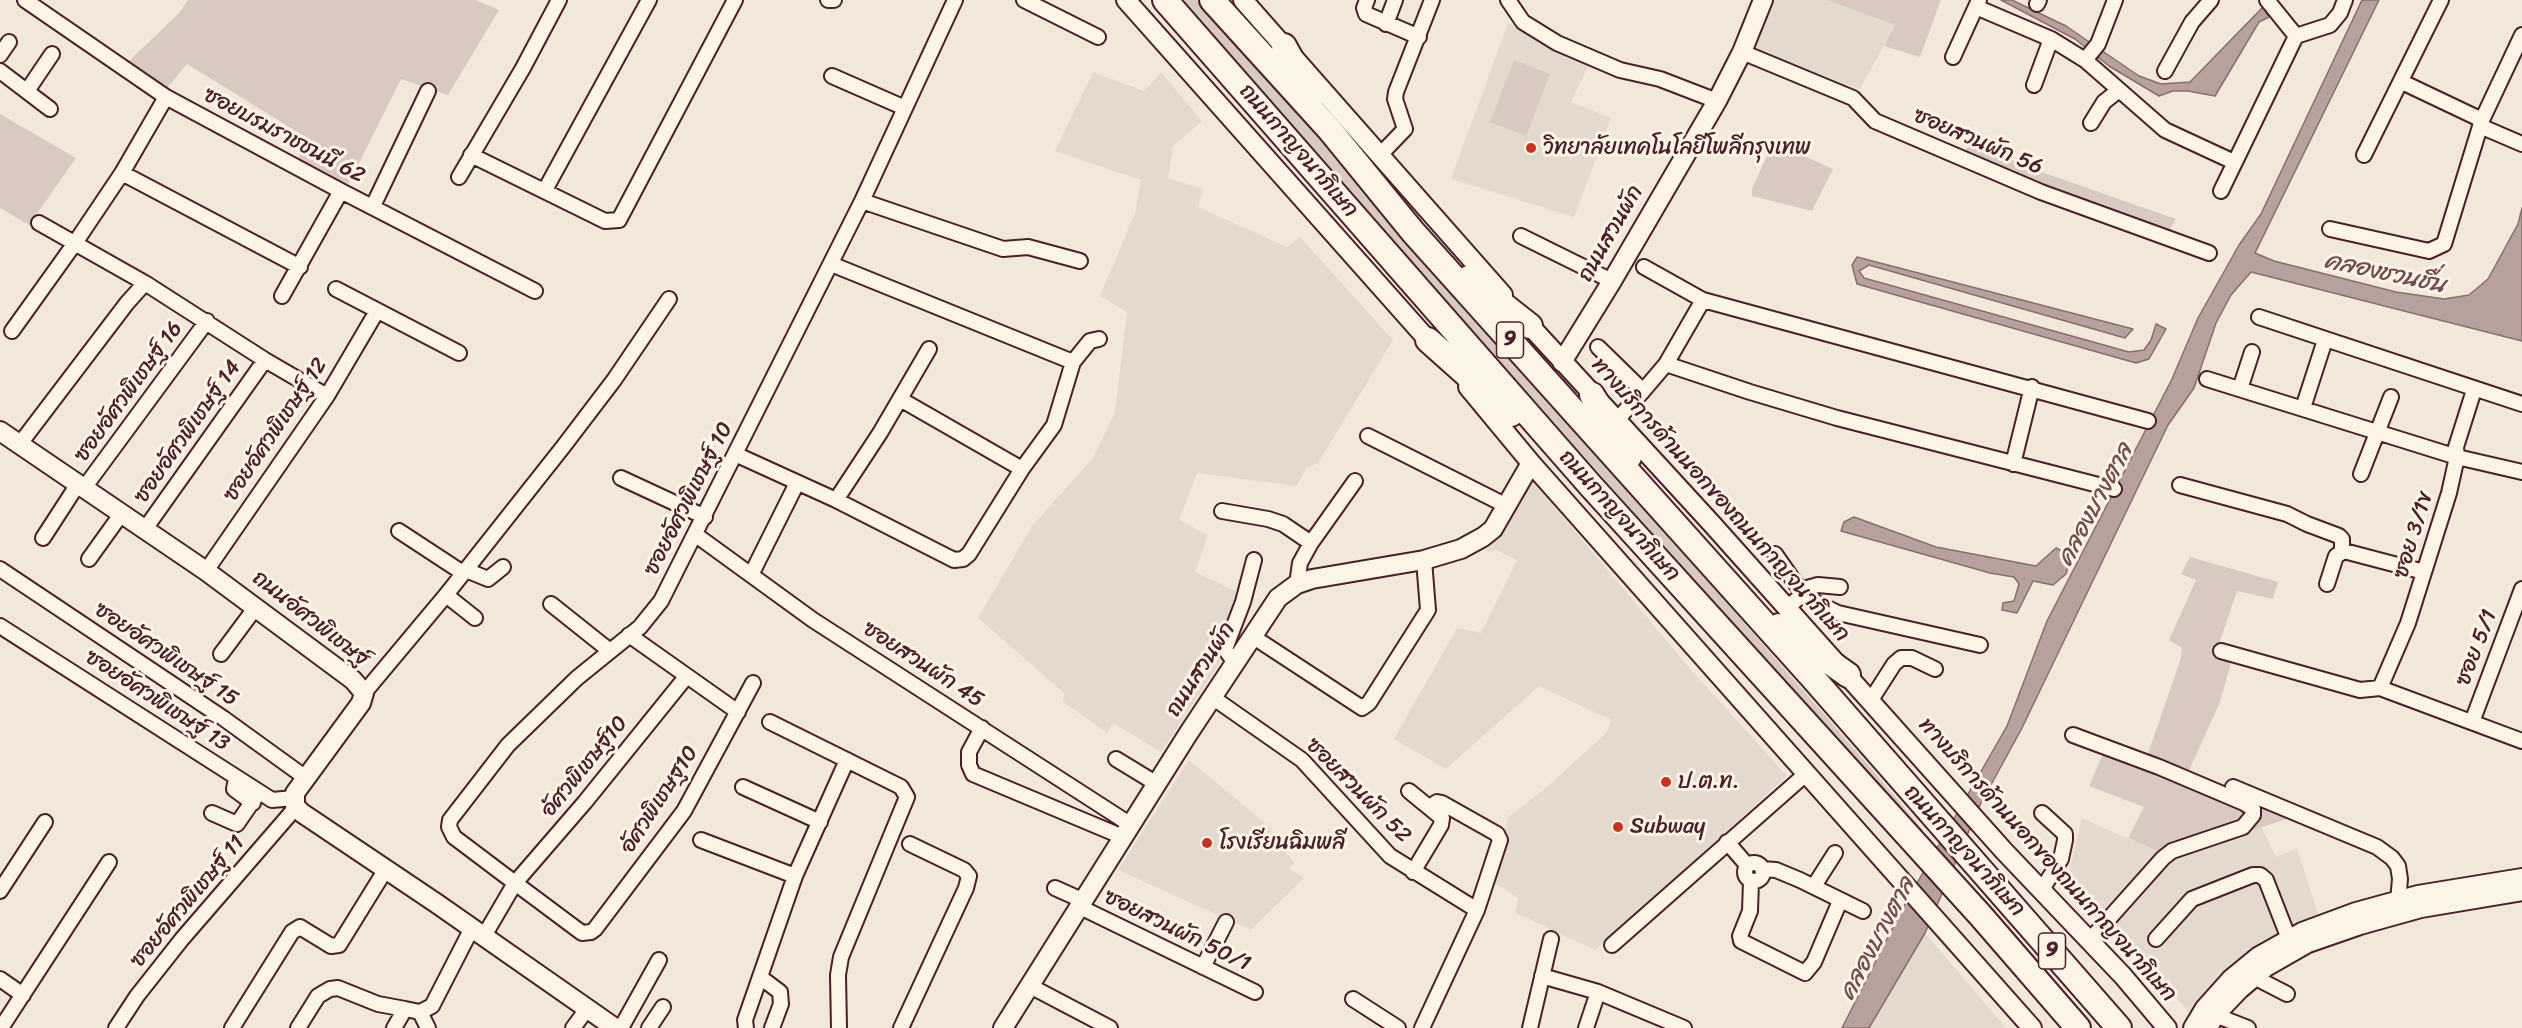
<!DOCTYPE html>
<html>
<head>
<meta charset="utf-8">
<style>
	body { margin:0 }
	canvas { display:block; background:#f1e8da }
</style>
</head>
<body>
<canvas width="2522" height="1028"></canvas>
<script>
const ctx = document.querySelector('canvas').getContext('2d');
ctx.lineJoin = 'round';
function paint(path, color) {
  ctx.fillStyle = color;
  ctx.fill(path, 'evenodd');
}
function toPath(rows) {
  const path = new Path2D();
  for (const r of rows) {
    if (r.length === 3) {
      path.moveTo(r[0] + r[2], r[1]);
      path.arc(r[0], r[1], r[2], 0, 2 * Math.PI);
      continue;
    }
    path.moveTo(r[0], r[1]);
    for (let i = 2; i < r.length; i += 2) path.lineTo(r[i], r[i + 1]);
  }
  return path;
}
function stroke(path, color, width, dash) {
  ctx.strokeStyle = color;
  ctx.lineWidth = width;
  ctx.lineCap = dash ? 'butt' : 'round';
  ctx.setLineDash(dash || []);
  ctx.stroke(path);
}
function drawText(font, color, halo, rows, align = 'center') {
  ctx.font = font + ' Sriracha,"Playpen Sans Thai",sans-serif';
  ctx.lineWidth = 6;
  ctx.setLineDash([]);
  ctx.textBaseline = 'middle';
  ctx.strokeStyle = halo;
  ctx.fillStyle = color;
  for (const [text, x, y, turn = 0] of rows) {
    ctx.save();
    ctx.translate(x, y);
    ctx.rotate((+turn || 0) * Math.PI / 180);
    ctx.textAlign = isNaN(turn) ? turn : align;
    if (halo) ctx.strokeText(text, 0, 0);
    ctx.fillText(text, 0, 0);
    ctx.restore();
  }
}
const built = toPath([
	[1774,0,1827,0,1895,25,1860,89,1752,49],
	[1508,23,1589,64,1571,102,1611,118,1574,217,1451,179],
	[1093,72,1144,91,1161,72,1202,121,1173,146,1168,178,1203,189,1198,207,1287,247,1300,237,1393,340,1318,463,1307,468,1296,486,1197,473,1179,520,1208,535,1195,572,1237,592,1217,645,1221,661,1161,752,1113,723,1107,733,1063,702,1064,693,978,618,1032,526,1093,458,1115,412,1127,312,1100,296,1135,213,1141,180,1055,151],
	[1532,480,1691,670,1787,776,1595,950,1516,913,1518,898,1493,882,1508,817,1545,789,1606,733,1611,720,1539,686,1446,769,1394,739,1457,628,1481,633,1517,560,1496,550,1486,552],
	[1189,760,1265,823,1294,863,1289,868,1304,878,1251,930,1118,870],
	[2082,818,2163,854,2098,925,2065,888],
	[2261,826,2276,857,2297,848,2319,917,2308,920,2256,948,2227,972,2191,1013,2104,928,2170,857],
	[1925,933,2006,1028,1869,1028]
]);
const green = toPath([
	[188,0,476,0,499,10,448,95,401,79,348,185,298,160,304,136,187,64,167,88,127,63,179,13],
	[1175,0,1197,0,1273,84,1865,761,1923,830,1920,833,1773,670,1374,219],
	[1827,0,1941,0,1920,57,1884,46,1895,25],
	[1514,60,1550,74,1526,136,1490,122],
	[0,114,76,158,29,225,0,208],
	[1773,142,1833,169,1812,211,1752,196,1752,189],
	[1973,143,2030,168,2176,219,2169,231,2040,187,1964,151],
	[2190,557,2278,582,2273,599,2237,591,2216,653,2232,659,2220,702,2187,775,2293,817,2170,857,2128,838,2144,807,2089,786,2104,752,2143,768,2181,658,2182,648,2169,640,2196,580,2181,574]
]);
const water = toPath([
	[2001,0,2012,0,2066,26,2139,76,2161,84,2190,82,2263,7,2269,17,2259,22,2215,96,2188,91,2173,91,2159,96,2109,66,2075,39,2001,0],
	[2362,0,2379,0,2255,253,2274,261,2396,292,2444,299,2469,295,2488,279,2518,224,2522,208,2522,341,2251,272,2231,295,2216,323,2194,388,2168,425,2021,730,1981,803,1925,933,1869,1028,1842,1028,1901,911,2007,726,2047,621,2172,379,2198,318,2239,245,2261,214,2362,0],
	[1857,257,2133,329,2125,338,1869,265,1859,271,1864,278,2129,352,2144,350,2151,340,2156,324,2166,329,2149,359,2136,363,1857,284,1852,265,1857,257],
	[1854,517,1936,547,2036,566,2056,548,2071,556,2066,574,2053,585,2033,581,2017,613,2002,610,2003,603,2014,601,2019,584,2014,577,1990,573,1841,531,1844,522,1854,517]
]);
const street = toPath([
	[25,0,166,97,341,191,535,291],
	[828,0,834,0],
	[1024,0,1098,37],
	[1367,0,1364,8,1366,14,1419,37],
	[1508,0,1523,22,1557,43,1620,70,1660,79,1717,101],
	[2267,0,2296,36],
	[2037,4,2039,0],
	[1976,7,2051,39,2085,60,2165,130,2234,162],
	[1386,24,1395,0],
	[1742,52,1853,98,1875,121,2041,192,2209,253],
	[0,55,9,42],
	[1953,57,1979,0],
	[2085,60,2098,44,2115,0],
	[0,71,50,109],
	[2165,71,2192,22,2211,0],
	[832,76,905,108],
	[2402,82,2482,120],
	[2034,85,2051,39],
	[27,91,52,54],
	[2091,123,2104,102,2119,90],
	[2480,126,2522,144],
	[1381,154,1405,129,1395,99,1396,92,1432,0],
	[471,155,605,221,619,220,735,0],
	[2364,155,2441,0],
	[122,173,300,267],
	[459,177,523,68,559,0],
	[545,190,649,0],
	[2221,191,2296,36,2330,25,2340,13,2345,0],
	[862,201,1003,249,1028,247,1080,261],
	[373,206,428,91],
	[39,223,145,283,265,360,327,396],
	[2330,229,2429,251,2444,244,2482,120,2522,35],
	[1521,236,1612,281],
	[831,264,1073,362],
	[1644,267,1703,300,2148,421],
	[336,289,459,353],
	[282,296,341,191],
	[2259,317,2522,404],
	[12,331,75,243,122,173,166,97],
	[1598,347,1643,391,1616,421],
	[1666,364,1750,392,1837,418,2114,489],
	[2207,379,2457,457,2522,472],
	[2240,389,2252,352],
	[1643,391,1666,364,1703,300],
	[900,399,1022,469],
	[2303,408,2325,340],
	[1368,436,1505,505],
	[19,445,127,303,145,283],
	[735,454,836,500,954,560,963,559,969,554,1022,469,1054,425,1073,362,1090,341,1099,339],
	[2013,464,2032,387],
	[2361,474,2391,397],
	[621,478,705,517],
	[2180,485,2287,514,2307,524,2339,536,2342,539,2342,552],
	[84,488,207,321],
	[836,500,880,433,929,349],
	[1222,511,1268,519,1283,524,1311,543],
	[145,529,265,360],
	[399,531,463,573],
	[696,535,813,620,1131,825],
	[43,538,78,484],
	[1775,554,1803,594],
	[89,559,122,513],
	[0,569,223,718,306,778],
	[466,570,488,579,503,567],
	[206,571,327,396,377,311],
	[751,575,797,483],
	[1297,584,1300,563,1311,543,1355,481],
	[2327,584,2336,556,2344,551,2424,572],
	[1800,590,1818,585,1840,587],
	[446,595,475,618],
	[551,604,610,651],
	[1787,608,1803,594,1813,601,1838,613,1980,645],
	[0,626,272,800,294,798],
	[629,635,738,712],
	[1252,636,1362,708,1369,703,1428,610,1424,560],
	[2221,651,2360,690,2380,688,2522,741],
	[221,654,256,607],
	[1235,663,1225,649,1243,602,1254,560],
	[686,677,585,802,515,883,582,933,591,932,595,929,684,811,753,683],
	[2380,688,2408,623,2449,493,2457,457,2456,447,2474,390],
	[364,693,446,595,563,447,614,380,669,299],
	[1212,697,1302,760,1390,856,1477,910],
	[1871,700,1894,664,1901,658,1912,658,1935,669],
	[770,722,901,787,907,797,841,957,838,975,839,1028],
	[2472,722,2522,589],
	[982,728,969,752,969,765,973,774,1123,837],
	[2073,735,2159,767,2244,803,2253,809,2253,815,2243,827,2172,851,2163,858,2089,941],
	[1116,759,1157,784],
	[236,778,234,789,253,803],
	[743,787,820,822],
	[2233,787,2377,847,2392,858,2398,866,2400,879,2398,901],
	[1409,791,1442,818,1441,825,1413,872],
	[212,813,237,824,259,792],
	[701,840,795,876],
	[1727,842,1747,865],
	[1754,872,9],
	[1762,869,1776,870,1800,880,1863,911],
	[1751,881,1750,911,1740,936,1741,941,1805,973,1814,962,1840,901],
	[1814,886,1835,853],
	[1055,888,1084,901],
	[0,891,45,822],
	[2041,891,2061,859,2065,840,2065,834,2042,813],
	[1080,907,1255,992],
	[484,936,515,883,454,837,449,827,450,820,508,745,577,678,640,627,661,601,862,201,955,0],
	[2156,939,2192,899,2253,875,2260,875,2266,880,2289,939],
	[1612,945,1807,773],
	[1203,967,1226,922],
	[1542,976,1598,992,1684,1028],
	[760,977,780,992,781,1004,772,1028],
	[2254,977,2287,994],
	[0,979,23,995],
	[1030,986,1110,1028],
	[1353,999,1398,1028],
	[420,1012,428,1028],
	[2215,1015,2248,1028],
	[1,1028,109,862],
	[116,1028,137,996,182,939,291,813,298,809],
	[232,1028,292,932,300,927,331,946,339,945,386,869],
	[298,1028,318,996,330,989,338,988,378,1004,405,1009],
	[394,1028,405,1009,420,1012,432,1006,472,928],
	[573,1028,587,1009],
	[621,1028,659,960],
	[649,1028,663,1007],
	[746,1028,745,1020,795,876,847,760],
	[901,1028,966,888,969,876,964,870,910,844],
	[1422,1028,1477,910,1500,840,1497,834,1442,803,1437,802,1430,807],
	[1530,1028,1551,939],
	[1586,1028,1598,992]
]);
const secondary = toPath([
	[1126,0,1435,348],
	[1243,0,1503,295],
	[1521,316,1712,524,2004,851,2123,976,2167,1028],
	[1562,362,1612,281,1717,101,1742,52,1763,0],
	[1468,387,1531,463,2032,1028],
	[0,431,206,571,353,680,364,693,361,703,295,793,295,806,302,813,436,903,615,1028],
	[1003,1028,1188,734,1278,598,1297,584,1312,579,1424,560,1461,549,1483,537,1493,529,1531,463],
	[2193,1028,2205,1008,2231,979,2259,956,2302,932,2356,912,2418,895,2522,878],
	[2208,1028,2215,1015,2240,989,2266,967,2308,943,2360,925,2421,908,2522,891]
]);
const highway = toPath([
	[1165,0,1590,485,1981,916,2078,1028],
	[1212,0,1329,129,1413,232,1812,677,2119,1028],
	[1284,46,1312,97],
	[1469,278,1530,326],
	[1428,340,1511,414],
	[1592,395,1629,457],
	[1779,626,1848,675]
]);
const markers = [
	[1531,148,6,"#c8321e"],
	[1666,782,6,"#c8321e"],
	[1618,827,6,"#c8321e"],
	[1207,843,6,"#c8321e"]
];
const shields = [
	[1510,340,27],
	[2052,951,27]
];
const shieldNames = [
	["9",1510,340],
	["9",2052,951]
];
const streetNames = [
	["ซอยบรมราชชนนี 62",284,136,28],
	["ซอยสวนผัก 56",1978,142,23],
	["ถนนกาญจนาภิเษก",1298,151,49],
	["ถนนสวนผัก",1611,234,-60],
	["ซอยอัศวพิเชษฐ์ 16",129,392,-54],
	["ซอยอัศวพิเชษฐ์ 12",276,430,-56],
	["ซอยอัศวพิเชษฐ์ 14",188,432,-55],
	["ซอยอัศวพิเชษฐ์ 10",689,499,-63],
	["ทางบริการด้านนอกของถนนกาญจนาภิเษก",1720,500,48],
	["ถนนกาญจนาภิเษก",1619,516,48],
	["ซอย 3/1ข",2414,535,-73],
	["ถนนอัศวพิเชษฐ์",310,619,38],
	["ซอย 5/1",2477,648,-69],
	["ซอยอัศวพิเชษฐ์ 15",166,655,34],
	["ซอยสวนผัก 45",923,665,33],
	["ถนนสวนผัก",1201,670,-57],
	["ซอยอัศวพิเชษฐ์ 13",157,701,33],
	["อัศวพิเชษฐ์10",585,767,-51],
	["ซอยสวนผัก 52",1358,791,45],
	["อัศวพิเชษฐ10",660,800,-57],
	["ถนนกาญจนาภิเษก",1964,851,48],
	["ทางบริการด้านนอกของถนนกาญจนาภิเษก",2047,860,48],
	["ซอยอัศวพิเชษฐ์ 11",188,902,-50],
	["ซอยสวนผัก 50/1",1177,931,26]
];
const poiNames = [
	["วิทยาลัยเทคโนโลยีโพลีกรุงเทพ",1543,148],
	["ป.ต.ท.",1678,782],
	["Subway",1630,827],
	["โรงเรียนฉิมพลี",1219,843]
];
const waterNames = [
	["คลองชวนชื่น",2385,274,12],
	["คลองบางตาล",2096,505,-62],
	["คลองบางตาล",1878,939,-62]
];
paint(built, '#e4d9cd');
paint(green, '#d8cac0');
paint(water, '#b6a19c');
stroke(water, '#8b6d6f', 1.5);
stroke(street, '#4a1f2b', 18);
stroke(secondary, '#4a1f2b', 22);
stroke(highway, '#4a1f2b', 28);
stroke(street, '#fcf5e5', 14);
stroke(secondary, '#fcf5e5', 18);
stroke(highway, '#fcf5e5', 24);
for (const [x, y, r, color] of markers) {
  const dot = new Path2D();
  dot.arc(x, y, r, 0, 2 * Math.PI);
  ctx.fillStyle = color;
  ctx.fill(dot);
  stroke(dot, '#fcf5e5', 2);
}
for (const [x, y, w] of shields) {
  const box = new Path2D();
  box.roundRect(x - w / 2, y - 18, w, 36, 4.5);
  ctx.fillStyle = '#fcf5e5';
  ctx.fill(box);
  stroke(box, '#4a1f2b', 1.5);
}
drawText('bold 21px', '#4a1f2b', null, shieldNames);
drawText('22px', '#4a1f2b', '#fcf5e5', streetNames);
drawText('22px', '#4a1f2b', '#fcf5e5', poiNames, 'left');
drawText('italic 24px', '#704c53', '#fcf5e5', waterNames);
</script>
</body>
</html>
